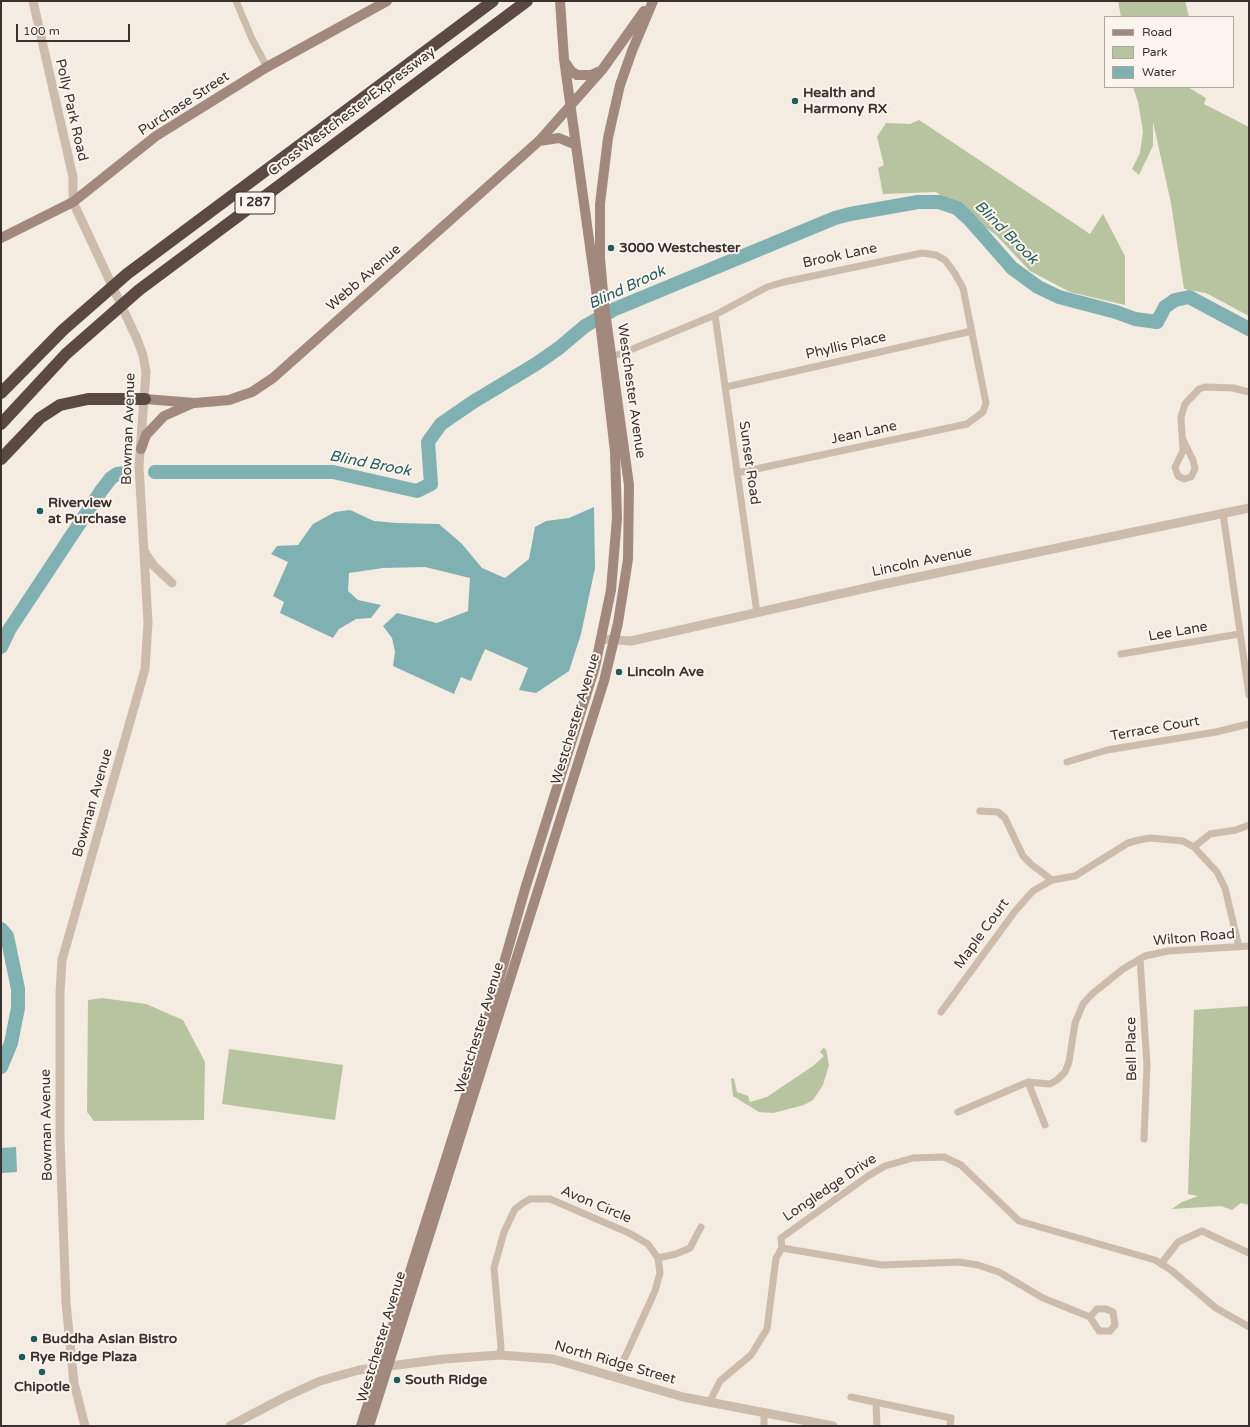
<!DOCTYPE html>
<html>
<head>
<meta charset="utf-8">
<style>
	body { margin:0 }
	#map { position:relative; width:1250px; height:1427px; overflow:hidden; background:#f4ebe1; font-family:"Varela Round",sans-serif }
	canvas { display:block }
	.frame { position:absolute; inset:0; border:2px solid #3b302b; pointer-events:none }
	.legend { position:absolute; left:1104px; top:16px; width:130px; height:72px; box-sizing:border-box; background:#fbf5ee; border:1px solid #aea6a0; margin:0; padding:5px 7px; list-style:none; font-size:12px; color:#3b302b }
	.legend li { display:flex; align-items:center; gap:8px; height:20px }
	.legend b { width:20px; border:1px solid #aea6a0 }
	.scale { position:absolute; left:16px; top:24px; width:114px; height:18px; box-sizing:border-box; border:2px solid #3b302b; border-top:0; padding-left:5px; font-size:12px; line-height:14px; white-space:nowrap; color:#3b302b; -webkit-text-stroke:3px #fbf5ee; paint-order:stroke }
</style>
</head>
<body>
<div id="map">
<canvas width="1250" height="1427"></canvas>
<div class="frame"></div>
<ul class="legend">
<li><b style="height:5px;background:#a18a7d"></b>Road</li>
<li><b style="height:11px;background:#b8c4a0"></b>Park</li>
<li><b style="height:11px;background:#7fb0b2"></b>Water</li>
</ul>
<div class="scale">100 m</div>
</div>
<script>
const ctx = document.querySelector('canvas').getContext('2d');
ctx.lineJoin = 'round';
function paint(path, color) {
  ctx.fillStyle = color;
  ctx.fill(path, 'evenodd');
}
function toPath(rows) {
  const path = new Path2D();
  for (const r of rows) {
    path.moveTo(r[0], r[1]);
    for (let i = 2; i < r.length; i += 2) path.lineTo(r[i], r[i + 1]);
  }
  return path;
}
function stroke(path, color, width, dash) {
  ctx.strokeStyle = color;
  ctx.lineWidth = width;
  ctx.lineCap = dash ? 'butt' : 'round';
  ctx.setLineDash(dash || []);
  ctx.stroke(path);
}
function drawText(font, color, halo, rows, align = 'center') {
  ctx.font = font + ' "Varela Round",sans-serif';
  ctx.lineWidth = 4;
  ctx.setLineDash([]);
  ctx.textBaseline = 'middle';
  ctx.strokeStyle = halo;
  ctx.fillStyle = color;
  for (const [text, x, y, turn = 0] of rows) {
    ctx.save();
    ctx.translate(x, y);
    ctx.rotate((+turn || 0) * Math.PI / 180);
    ctx.textAlign = isNaN(turn) ? turn : align;
    if (halo) ctx.strokeText(text, 0, 0);
    ctx.fillText(text, 0, 0);
    ctx.restore();
  }
}
const green = toPath([
	[1118,1,1185,1,1189,17,1121,17],
	[1133,87,1188,87,1206,98,1204,104,1249,127,1249,316,1206,293,1184,289,1171,203,1153,122,1153,146,1139,175,1132,169,1140,153,1143,131,1138,102],
	[919,120,1090,234,1103,214,1125,256,1125,305,1070,292,1030,271,996,235,936,192,883,194,878,168,884,165,877,137,886,123,910,124],
	[102,998,146,1004,183,1020,205,1062,204,1120,94,1121,87,1112,88,1000],
	[1249,1006,1249,1205,1241,1203,1232,1210,1221,1206,1172,1209,1182,1202,1198,1196,1188,1194,1194,1010],
	[823,1048,826,1049,829,1065,823,1085,813,1100,804,1105,773,1113,759,1112,733,1096,731,1078,734,1079,737,1092,748,1096,750,1102,767,1097,813,1066,824,1056,820,1052],
	[229,1049,343,1065,335,1120,222,1104]
]);
const water = toPath([
	[594,507,595,568,581,634,569,671,536,693,519,690,528,668,485,649,471,681,461,677,454,694,393,666,395,652,392,638,383,626,397,613,437,623,468,611,470,578,425,567,383,568,349,573,348,591,358,600,381,605,371,618,356,619,339,629,333,638,280,613,284,602,273,596,288,562,271,554,277,546,298,545,313,524,335,512,350,510,374,521,397,523,439,524,462,544,482,568,505,578,529,559,535,527,546,521,569,518],
	[16,1147,17,1172,1,1173,1,1148]
]);
const river = toPath([
	[155,472,333,472,417,491,431,484,428,442,441,424,473,402,536,364,559,348,585,326,615,309,835,218,850,214,918,202,939,202,957,208,969,219,1012,268,1038,287,1059,297,1116,312,1135,319,1157,322,1165,307,1175,300,1189,297,1249,329],
	[1,647,9,630,101,491,111,478,117,474,125,473],
	[1,929,7,936,18,989,18,1008,11,1043,1,1067]
]);
const minor = toPath([
	[236,1,252,39,267,67],
	[715,315,757,613],
	[607,358,623,353,715,315,767,287,784,282,922,253,936,255,945,260,954,272,963,288,986,403,983,412,967,424,737,473],
	[726,387,972,331],
	[1183,440,1193,460,1195,469,1191,477,1184,479,1178,476,1175,467,1183,451,1181,417,1185,404,1199,389,1205,387,1233,388,1249,392],
	[1223,513,1249,695],
	[1121,654,1239,634],
	[1067,762,1107,750,1216,732,1249,724],
	[980,811,998,812,1005,818,1023,856,1032,865,1052,880],
	[1194,847,1210,834,1236,830,1249,825],
	[1140,959,1147,1065,1144,1139],
	[941,1012,1016,910,1033,891,1052,880,1075,876,1128,843,1139,840,1150,838,1183,841,1194,847,1217,872,1225,888,1239,947],
	[1028,1082,1045,1125],
	[958,1112,1028,1082,1050,1084,1057,1080,1065,1072,1069,1062,1075,1023,1083,1004,1092,994,1123,969,1145,956,1168,951,1249,946],
	[782,1248,882,1265,959,1262,978,1265,999,1272,1043,1298,1090,1317,1099,1331,1110,1331,1115,1325,1113,1312,1106,1309,1097,1309,1090,1317],
	[658,1258,676,1254,690,1248,701,1227],
	[1161,1264,1178,1242,1202,1231,1249,1253],
	[500,1355,501,1347,494,1268,504,1232,515,1209,523,1203,530,1199,550,1199,629,1233,648,1244,658,1258,660,1273,655,1291,621,1366,617,1378],
	[851,1397,951,1418,950,1426],
	[709,1403,720,1381,751,1355,767,1329,776,1258,782,1248,781,1238,868,1176,885,1166,913,1158,944,1157,961,1165,1019,1221,1155,1260,1171,1270,1216,1308,1249,1327],
	[876,1403,877,1426],
	[764,1426,764,1414]
]);
const tertiary = toPath([
	[33,1,73,177,73,202,137,339,143,355,146,372,139,466,148,623,145,669,62,960,60,993,60,1139,66,1303,74,1383,85,1426],
	[144,551,154,566,172,583],
	[601,639,631,641,875,586,1249,508],
	[230,1426,283,1398,320,1381,359,1370,444,1359,500,1355,553,1359,683,1397,833,1426]
]);
const secondary = toPath([
	[565,62,571,71,577,75,591,75,600,71],
	[539,141,559,138,576,145],
	[1,238,73,202,156,136,267,67,387,1],
	[145,399,195,403,229,400,252,392,273,378,539,141,602,70,644,11],
	[141,449,146,435,164,416,191,404],
	[361,1426,468,1089,525,889,595,667,611,590,617,518,615,452,598,304,564,59,560,1],
	[369,1426,604,681,618,623,628,559,629,485,604,304,600,258,600,204,608,138,620,85,632,51,653,1]
]);
const motorway = toPath([
	[1,393,63,330,127,274,493,1],
	[1,424,66,354,139,290,527,1],
	[1,459,40,418,60,405,88,399,145,399]
]);
const markers = [
	[795,101,4,"#1f5a5e"],
	[611,248,4,"#1f5a5e"],
	[40,511,4,"#1f5a5e"],
	[619,672,4,"#1f5a5e"],
	[34,1339,4,"#1f5a5e"],
	[22,1357,4,"#1f5a5e"],
	[42,1372,4,"#1f5a5e"],
	[397,1380,4,"#1f5a5e"]
];
const shields = [
	[255,203,40]
];
const shieldNames = [
	["I 287",255,203]
];
const poiNames = [
	["Health and",803,93],
	["Harmony RX",803,109],
	["3000 Westchester",619,248],
	["Riverview",48,503],
	["at Purchase",48,519],
	["Lincoln Ave",627,672],
	["Buddha Asian Bistro",42,1339],
	["Rye Ridge Plaza",30,1357],
	["South Ridge",405,1380],
	["Chipotle",42,1387,"center"]
];
const streetNames = [
	["Purchase Street",184,104,-33],
	["Polly Park Road",71,110,77],
	["Cross Westchester Expressway",352,112,-37],
	["Brook Lane",840,256,-12],
	["Webb Avenue",364,278,-41],
	["Phyllis Place",846,346,-13],
	["Westchester Avenue",631,391,82],
	["Bowman Avenue",129,429,-88],
	["Jean Lane",864,433,-12],
	["Sunset Road",749,463,82],
	["Lincoln Avenue",922,562,-12],
	["Lee Lane",1178,632,-10],
	["Westchester Avenue",576,719,-73],
	["Terrace Court",1155,729,-10],
	["Bowman Avenue",93,803,-74],
	["Maple Court",982,934,-54],
	["Wilton Road",1194,938,-5],
	["Westchester Avenue",480,1028,-73],
	["Bell Place",1132,1049,-91],
	["Bowman Avenue",47,1125,-91],
	["Longledge Drive",830,1188,-34],
	["Avon Circle",596,1205,23],
	["Westchester Avenue",382,1337,-73],
	["North Ridge Street",615,1363,16]
];
const waterNames = [
	["Blind Brook",1006,233,45],
	["Blind Brook",627,288,-25],
	["Blind Brook",370,464,11]
];
paint(green, '#b8c4a0');
paint(water, '#7fb0b2');
stroke(river, '#7fb0b2', 14);
stroke(minor, '#cdbbac', 7);
stroke(tertiary, '#cdbbac', 9);
stroke(secondary, '#a18a7d', 10);
stroke(motorway, '#5c4a42', 12);
for (const [x, y, r, color] of markers) {
  const dot = new Path2D();
  dot.arc(x, y, r, 0, 2 * Math.PI);
  ctx.fillStyle = color;
  ctx.fill(dot);
  stroke(dot, '#fbf5ee', 1.5);
}
for (const [x, y, w] of shields) {
  const box = new Path2D();
  box.roundRect(x - w / 2, y - 11, w, 22, 3);
  ctx.fillStyle = '#fbf5ee';
  ctx.fill(box);
  stroke(box, '#3b302b', 1);
}
drawText('bold 13px', '#3b302b', null, shieldNames);
drawText('bold 14px', '#3b302b', '#fbf5ee', poiNames, 'left');
drawText('14px', '#3b302b', '#fbf5ee', streetNames);
drawText('italic 15px', '#1f5a5e', '#fbf5ee', waterNames);
</script>
</body>
</html>
